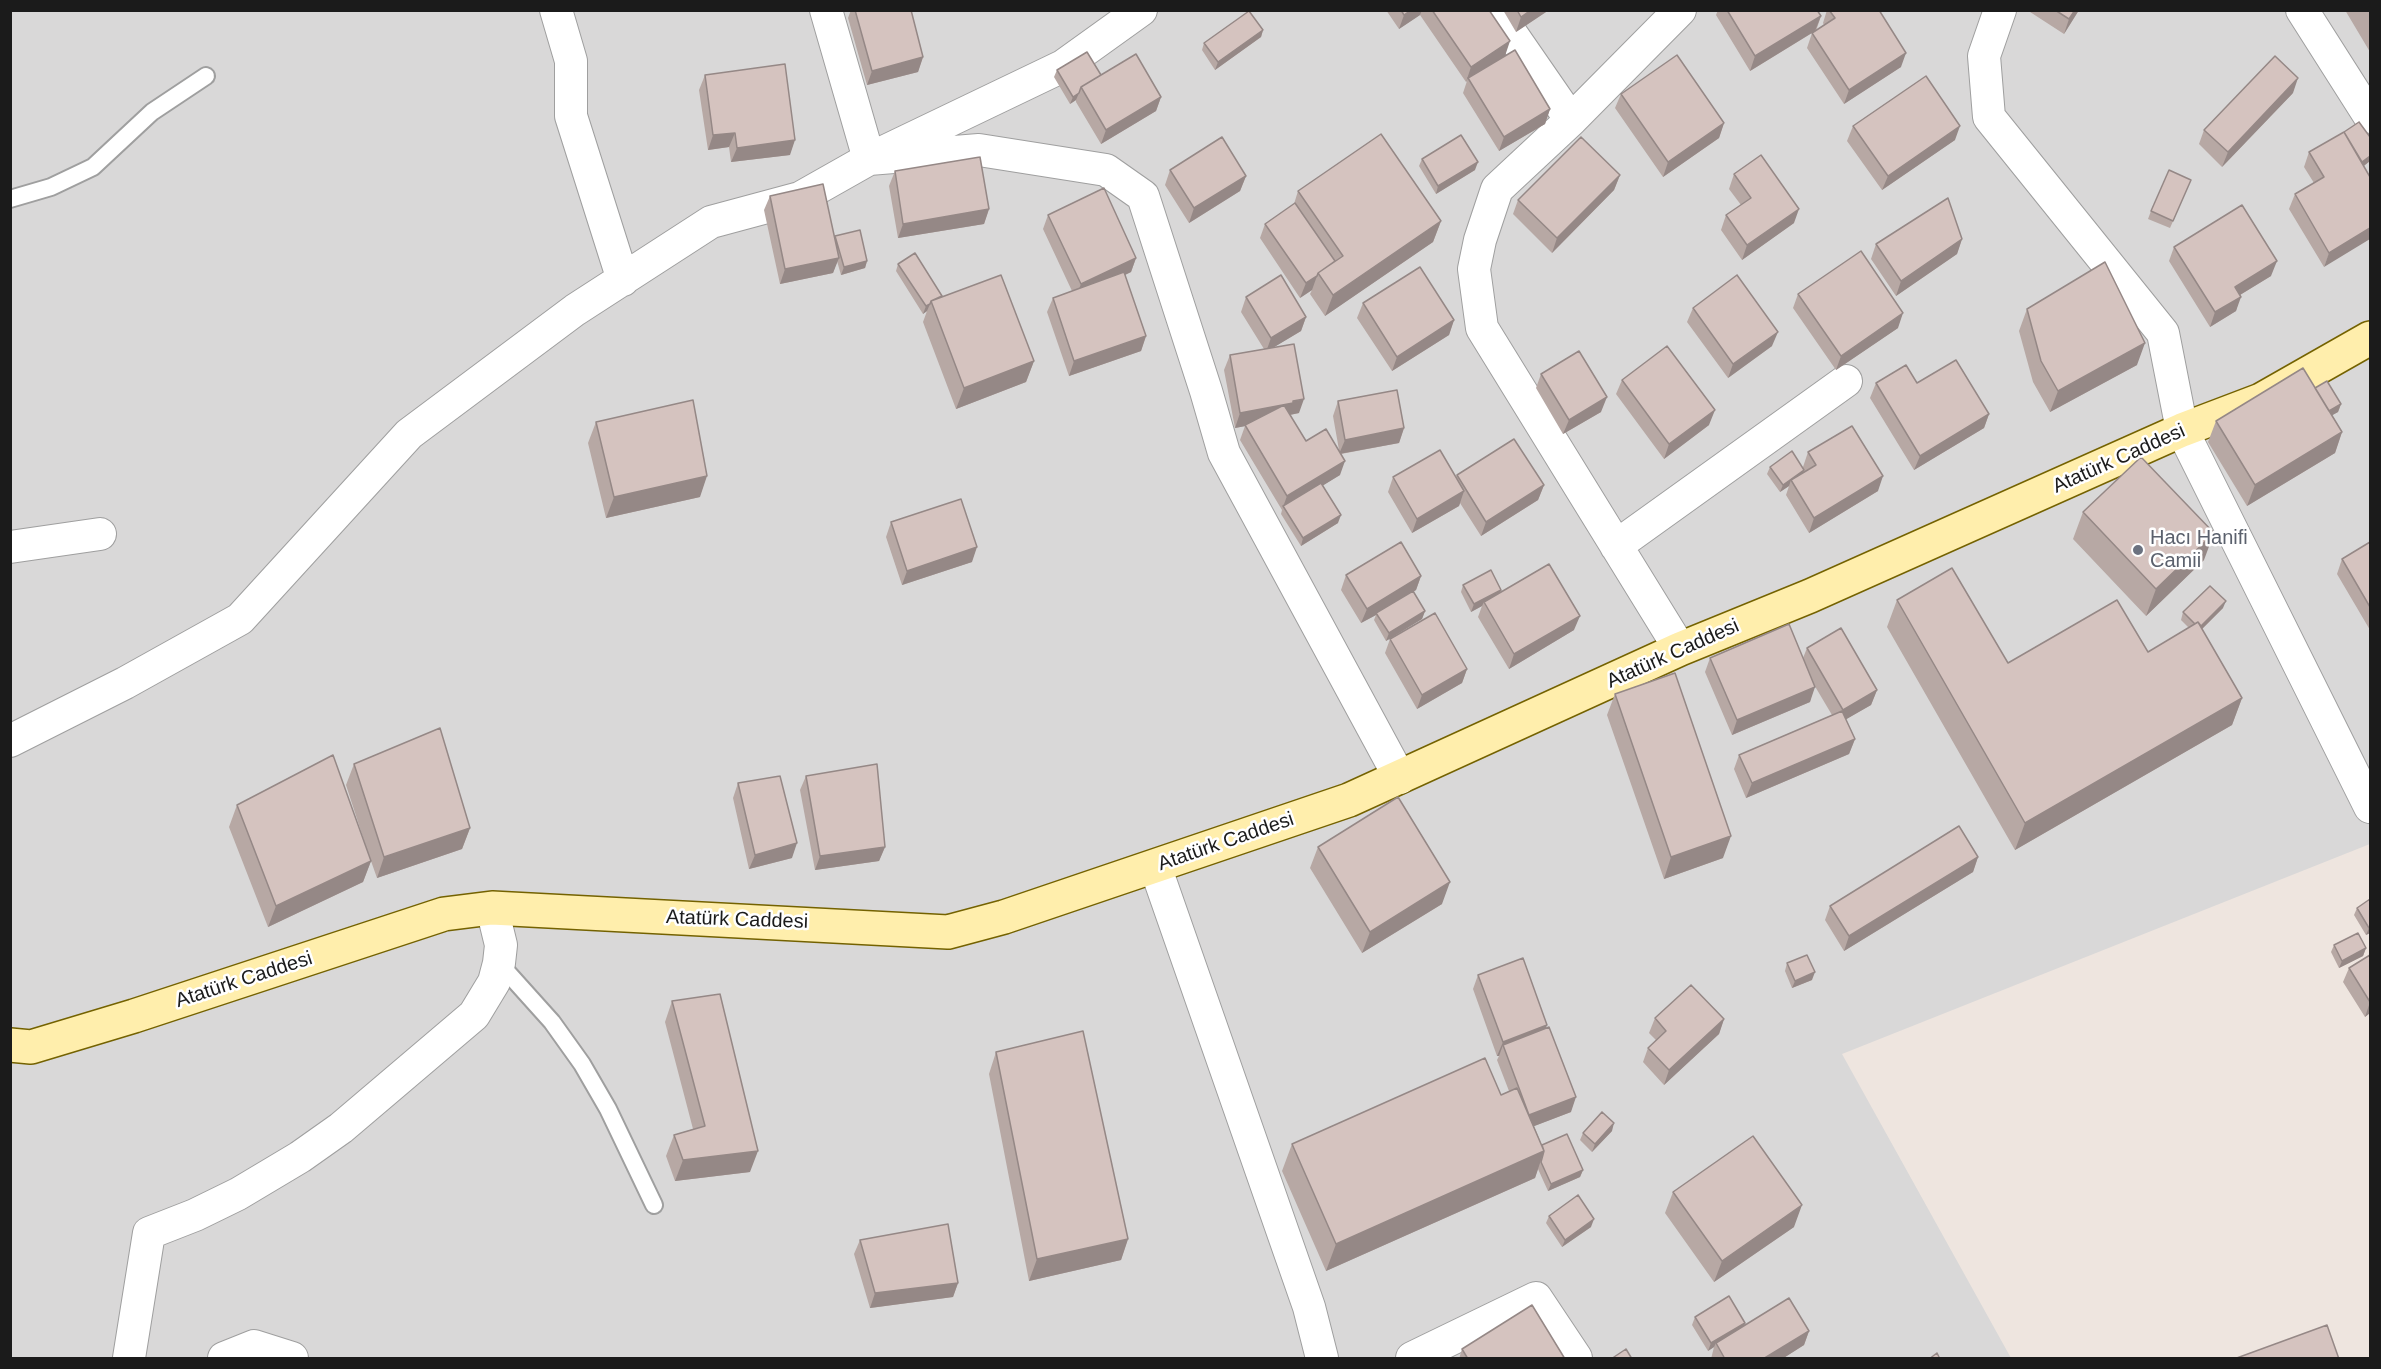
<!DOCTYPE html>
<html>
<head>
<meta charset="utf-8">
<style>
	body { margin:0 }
	#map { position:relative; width:2381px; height:1369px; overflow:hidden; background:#eee5df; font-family:Helvetica,sans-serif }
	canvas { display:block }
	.frame { position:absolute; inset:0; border:12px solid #1b1b1b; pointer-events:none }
</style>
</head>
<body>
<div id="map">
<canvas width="2381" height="1369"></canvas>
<div class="frame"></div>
</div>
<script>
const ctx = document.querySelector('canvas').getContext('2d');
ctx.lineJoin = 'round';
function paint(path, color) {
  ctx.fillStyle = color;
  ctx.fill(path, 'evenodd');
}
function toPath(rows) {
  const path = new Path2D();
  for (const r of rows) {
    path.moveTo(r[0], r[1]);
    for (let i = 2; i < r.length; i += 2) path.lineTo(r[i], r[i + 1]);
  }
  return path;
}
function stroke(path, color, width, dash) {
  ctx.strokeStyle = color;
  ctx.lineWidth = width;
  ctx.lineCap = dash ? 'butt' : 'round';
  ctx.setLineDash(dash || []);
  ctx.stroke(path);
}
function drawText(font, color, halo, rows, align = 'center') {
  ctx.font = font + ' Helvetica,sans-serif';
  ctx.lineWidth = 5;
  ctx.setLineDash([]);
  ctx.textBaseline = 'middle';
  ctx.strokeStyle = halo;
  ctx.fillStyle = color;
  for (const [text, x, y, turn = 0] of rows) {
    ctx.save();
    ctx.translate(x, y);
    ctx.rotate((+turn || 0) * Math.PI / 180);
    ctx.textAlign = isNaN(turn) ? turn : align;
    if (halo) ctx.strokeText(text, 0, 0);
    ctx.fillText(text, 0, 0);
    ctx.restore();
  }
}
const residential = toPath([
	[10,11,2370,11,2370,844,1842,1054,2011,1358,11,1358]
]);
const lane = toPath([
	[10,199,51,187,93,167,152,112,206,76],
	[499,963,552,1022,582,1064,608,1109,654,1205]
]);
const street = toPath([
	[556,10,571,61,571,116,623,280],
	[826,10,869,159,1063,66,1141,10],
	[1495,10,1571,120],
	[2000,10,1984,56,1989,117,2163,333,2182,430,2370,807],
	[2302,10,2370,117],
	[1616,546,1846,381],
	[10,547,100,534],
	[1680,649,1482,328,1474,269,1480,240,1497,189,1571,120,1680,10],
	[10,741,125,683,240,619,409,434,575,310,711,222,800,198,869,159,979,150,1106,170,1143,196,1206,391,1224,453,1400,778],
	[1155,866,1309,1307,1322,1358],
	[129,1358,149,1233,195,1215,238,1194,300,1157,341,1128,474,1015,494,982,499,963,501,945,492,908],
	[224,1358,254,1346,292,1358],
	[1412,1358,1536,1298,1576,1358]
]);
const secondary = toPath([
	[10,1045,31,1047,134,1016,444,914,492,908,948,932,1004,917,1349,800,1680,649,1810,596,2182,430,2261,400,2370,338]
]);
const wall = toPath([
	[851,10,911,10,923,57,918,72,867,85,848,18],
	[1386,10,1489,10,1505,56,1493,64,1550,109,1545,124,1499,151,1463,93,1467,81,1466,82,1420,15,1399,29],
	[1503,10,1549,10,1516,32],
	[1718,10,1817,10,1821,16,1816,31,1824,25,1823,23,1827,10,1879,10,1901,67,1844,104,1807,48,1812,33,1750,71,1716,15],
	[2027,10,2079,10,2064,34],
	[2345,10,2370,10,2370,52],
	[1263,30,1261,37,1215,70,1202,50,1204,43],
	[1057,70,1101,75,1161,97,1156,111,1101,144,1076,102,1076,100,1070,104,1054,77],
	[705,75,790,155,731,162,729,147,708,150,699,90],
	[2293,93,2222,167,2199,144,2204,130],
	[1621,94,1724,123,1719,138,1663,177,1615,108],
	[1853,126,1955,140,1882,190,1847,141],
	[2309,152,2370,161,2364,166,2324,267,2289,209,2295,194,2314,183,2304,167],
	[1422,159,1475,170,1436,194,1419,166],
	[1170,170,1246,176,1240,191,1189,223,1165,185],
	[895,171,989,209,984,224,898,238,889,186],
	[1734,174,1794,223,1742,260,1721,230,1726,215,1741,205,1729,189],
	[1620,175,1614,190,1552,253,1513,214,1518,200],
	[2188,187,2170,228,2148,219,2151,211],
	[1298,191,1441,221,1433,242,1325,316,1310,294,1312,290,1300,298,1260,238,1265,224,1294,204],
	[770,196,834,239,835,236,867,261,865,268,841,275,837,261,833,273,780,284,764,210],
	[1048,215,1136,258,1131,272,1125,275,1146,336,1141,351,1069,376,1047,312,1053,298,1072,291,1043,229],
	[1962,239,1957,254,1896,296,1871,259,1876,244],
	[2174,247,2271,276,2240,295,2236,311,2210,327,2169,261],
	[898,264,942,297,1034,361,1026,382,956,409,923,322,927,311,923,314,896,271],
	[1798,294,1898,328,1836,370,1793,308],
	[1246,297,1306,317,1301,331,1274,347,1299,413,1290,415,1306,441,1339,450,1333,416,1338,401,1404,428,1399,443,1341,454,1340,475,1323,485,1338,523,1301,546,1281,514,1282,510,1240,440,1245,426,1235,428,1224,370,1230,355,1264,349,1241,312],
	[1363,303,1454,320,1449,335,1392,371,1357,318],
	[1693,308,1772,346,1728,378,1687,322],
	[2027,309,2137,365,2050,412,2033,382,2019,331],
	[1541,374,1601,412,1563,434,1536,388],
	[1622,380,1709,425,1664,459,1616,394],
	[1876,383,1917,383,1989,414,1984,428,1914,470,1870,398],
	[2315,388,2341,404,2338,412,2332,415,2342,432,2335,453,2247,506,2208,442,2216,421],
	[596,422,700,497,606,518,588,443],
	[1808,452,1878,491,1809,533,1786,495,1789,486,1780,492,1767,474,1770,467,1803,467],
	[1457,475,1544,485,1538,500,1481,536,1460,503,1459,506,1412,533,1388,492,1393,477,1456,477],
	[2083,512,2204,560,2146,616,2073,539],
	[891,522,972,562,902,585,886,537],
	[2370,542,2370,630,2337,574,2342,559],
	[1346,575,1421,576,1416,590,1413,592,1425,611,1422,619,1386,641,1374,620,1376,615,1361,623,1341,590],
	[1463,585,1500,593,1574,630,1509,669,1478,617,1482,606,1471,612,1461,592],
	[1897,600,2008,663,2148,652,2189,628,2181,620,2183,612,2223,608,2202,629,2242,698,2232,725,2015,850,1887,627],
	[1390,639,1467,669,1462,683,1417,709,1385,653],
	[1807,648,1877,690,1871,705,1846,719,1855,739,1849,754,1746,798,1734,769,1739,755,1832,715,1813,683,1810,702,1732,735,1705,672,1710,658,1803,658],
	[1615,694,1723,858,1664,879,1607,715],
	[354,764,470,828,462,849,377,878,371,861,363,882,268,927,229,827,237,805,370,859,346,785],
	[806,776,885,847,879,861,815,870,800,790],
	[738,783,792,858,749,869,733,798],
	[1318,847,1442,904,1362,953,1310,868],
	[1978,857,1973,872,1844,951,1825,920,1830,906],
	[2370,899,2370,933,2366,935,2354,915,2357,908],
	[2334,945,2366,948,2363,956,2339,968,2331,952],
	[2370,955,2370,1013,2365,1017,2343,982,2349,968],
	[1787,963,1812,980,1792,988,1785,971],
	[1478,975,1546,1028,1571,1112,1534,1126,1542,1145,1583,1170,1580,1177,1548,1191,1538,1169,1535,1178,1326,1271,1282,1171,1292,1144,1501,1095,1509,1091,1497,1060,1499,1056,1497,1056,1473,989],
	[672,1001,750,1172,675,1181,666,1156,674,1135,693,1129,665,1022],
	[1655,1018,1724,1019,1719,1034,1664,1085,1643,1062,1648,1048,1656,1040,1649,1033],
	[996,1052,1128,1239,1121,1260,1029,1281,989,1074],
	[1612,1131,1592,1152,1580,1140,1583,1133],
	[1673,1192,1794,1227,1714,1282,1665,1213],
	[1549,1216,1591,1227,1562,1247,1546,1223],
	[860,1240,958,1283,953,1297,870,1308,854,1254],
	[1695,1317,1745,1323,1744,1326,1809,1331,1804,1345,1782,1359,1711,1359,1714,1347,1708,1351,1692,1325],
	[1462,1349,1565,1359,1459,1359]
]);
const shadedWall = toPath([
	[1411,10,1422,10,1420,15,1399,29,1404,15],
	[1531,10,1549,10,1516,32,1521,17],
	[2075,10,2079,10,2064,34,2069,19],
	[1821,16,1815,31,1750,71,1755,56],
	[1263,30,1261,37,1215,70,1218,62],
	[1510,41,1505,56,1469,80,1468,78,1466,82,1471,67],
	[1906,53,1901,67,1844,104,1849,90],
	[923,57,918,72,867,85,872,71],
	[2298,78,2293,93,2222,167,2228,152],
	[1079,93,1076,100,1070,104,1073,97],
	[1161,97,1156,111,1101,144,1106,130],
	[1550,109,1545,124,1499,151,1504,137],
	[1724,123,1719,138,1663,177,1668,162],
	[1960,126,1955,140,1882,190,1888,176],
	[735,133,729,147,708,150,713,135],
	[795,140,790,155,731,162,737,148],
	[2370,156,2370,161,2358,170,2361,163],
	[1478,162,1475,170,1436,194,1438,186],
	[1620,175,1614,190,1552,253,1557,238],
	[1246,176,1240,191,1189,223,1194,208],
	[989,209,984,224,898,238,903,224],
	[1799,209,1794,223,1742,260,1747,245],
	[1441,221,1433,242,1325,316,1333,295],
	[2370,228,2370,239,2324,267,2329,253],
	[1962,239,1957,254,1896,296,1901,281],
	[839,258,833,273,780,284,785,269],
	[1136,258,1131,272,1075,299,1081,284],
	[867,261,865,268,841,275,844,267],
	[2277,261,2271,276,2230,301,2235,287],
	[1317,276,1312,290,1300,298,1306,283],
	[2241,297,2236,311,2210,327,2215,312],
	[930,304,927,311,923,314,926,306],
	[1903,313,1898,328,1836,370,1841,356],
	[1306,317,1301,331,1266,352,1271,338],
	[1454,320,1449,335,1392,371,1397,357],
	[1778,332,1772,346,1728,378,1733,364],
	[1146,336,1141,351,1069,376,1074,361],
	[2145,343,2137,365,2050,412,2058,391],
	[1034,361,1026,382,956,409,964,388],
	[1607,397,1601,412,1563,434,1569,420],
	[1304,399,1299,413,1289,415,1288,418,1235,428,1240,413],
	[2341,404,2338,412,2322,421,2324,414],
	[1715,410,1709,425,1664,459,1669,444],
	[1989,414,1984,428,1914,470,1920,456],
	[1404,428,1399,443,1339,454,1345,440],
	[2342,432,2335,453,2247,506,2255,485],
	[1345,461,1340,475,1285,509,1283,507,1287,496],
	[1804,470,1802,477,1791,480,1789,486,1780,492,1783,485],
	[707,476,700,497,606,518,614,497],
	[1883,476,1878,491,1809,533,1814,518],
	[1544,485,1538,500,1481,536,1486,522],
	[1464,491,1459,506,1412,533,1417,519],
	[1341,515,1338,523,1301,546,1303,538],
	[2214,533,2204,560,2146,616,2156,589],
	[977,547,972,562,902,585,907,571],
	[1421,576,1416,590,1377,614,1376,613,1376,615,1361,623,1367,609],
	[1501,590,1498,598,1484,602,1482,606,1471,612,1474,604],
	[2226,601,2223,608,2196,635,2199,628],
	[1425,611,1422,619,1386,641,1389,633],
	[1580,616,1574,630,1509,669,1514,654],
	[1467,669,1462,683,1417,709,1422,695],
	[1815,687,1810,702,1732,735,1737,720],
	[1877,690,1871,705,1838,724,1843,710],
	[2242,698,2232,725,2015,850,2025,823],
	[1855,739,1849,754,1746,798,1752,783],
	[470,828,462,849,377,878,384,857],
	[1731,836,1723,858,1664,879,1671,857],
	[797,843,792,858,749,869,755,855],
	[885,847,879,861,815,870,820,856],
	[1978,857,1973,872,1844,951,1849,936],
	[371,861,363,882,268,927,276,906],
	[1450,882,1442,904,1362,953,1370,932],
	[2370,927,2370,933,2366,935,2369,928],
	[2366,948,2363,956,2339,968,2342,961],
	[1815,972,1812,980,1792,988,1795,981],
	[2370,1002,2370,1013,2365,1017],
	[1724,1019,1719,1034,1664,1085,1669,1070],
	[1547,1025,1542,1040,1503,1045,1499,1056,1497,1056,1503,1042],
	[1576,1097,1571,1112,1524,1130,1529,1115],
	[1614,1123,1612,1131,1592,1152,1595,1144],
	[758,1151,750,1172,675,1181,683,1160],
	[1544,1151,1535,1178,1326,1271,1336,1244],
	[1583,1170,1580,1177,1548,1191,1551,1184],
	[1802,1205,1794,1227,1714,1282,1722,1261],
	[1594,1219,1591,1227,1562,1247,1565,1240],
	[1128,1239,1121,1260,1029,1281,1037,1259],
	[958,1283,953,1297,870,1308,875,1293],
	[1745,1323,1742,1330,1716,1343,1714,1347,1708,1351,1711,1343],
	[1809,1331,1804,1345,1782,1359,1763,1359]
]);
const building = toPath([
	[855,10,911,10,923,57,872,71,855,10],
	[1401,10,1411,10,1404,15,1401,10],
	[1432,10,1489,10,1510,41,1471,67,1432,10],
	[1517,10,1531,10,1521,17,1517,10],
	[1727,10,1817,10,1821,16,1755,56,1727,10],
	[1829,10,1879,10,1906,53,1849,90,1812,33,1835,18,1829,10],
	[2055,10,2075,10,2069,19,2055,10],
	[1249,11,1263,30,1218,62,1204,43,1249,11],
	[1515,50,1550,109,1504,137,1468,78,1515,50],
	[1087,52,1101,75,1081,87,1079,93,1073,97,1057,70,1087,52],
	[1136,54,1161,97,1106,130,1081,87,1136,54],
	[1677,55,1724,123,1668,162,1621,94,1677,55],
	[2275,56,2298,78,2228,152,2204,130,2275,56],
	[785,64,795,140,737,148,735,133,713,135,705,75,785,64],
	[1926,76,1960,126,1888,176,1853,126,1926,76],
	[2359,122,2370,137,2370,156,2362,162,2344,132,2359,122],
	[2344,132,2370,177,2370,228,2329,253,2295,194,2324,177,2309,152,2344,132],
	[1381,134,1441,221,1333,295,1318,273,1343,256,1298,191,1381,134],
	[1461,135,1478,162,1438,186,1422,159,1461,135],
	[1222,137,1246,176,1194,208,1170,170,1222,137],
	[1581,137,1620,175,1557,238,1518,200,1581,137],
	[1761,155,1799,209,1747,245,1726,215,1751,198,1734,174,1761,155],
	[980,157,989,209,903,224,895,171,980,157],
	[2169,170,2191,180,2173,221,2151,211,2169,170],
	[823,184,839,258,785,269,770,196,823,184],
	[1104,188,1136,258,1081,284,1048,215,1104,188],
	[1948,198,1962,239,1901,281,1876,244,1948,198],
	[1295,203,1335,261,1318,273,1317,276,1306,283,1265,224,1295,203],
	[2242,205,2277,261,2235,287,2241,297,2215,312,2174,247,2242,205],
	[860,230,867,261,844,267,835,236,860,230],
	[1861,251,1903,313,1841,356,1798,294,1861,251],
	[915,253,942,296,931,301,930,304,926,306,898,264,915,253],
	[2105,262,2145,343,2058,391,2041,361,2027,309,2105,262],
	[1420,267,1454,320,1397,357,1363,303,1420,267],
	[1124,272,1146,336,1074,361,1053,298,1124,272],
	[1001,275,1034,361,964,388,931,301,1001,275],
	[1281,275,1306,317,1271,338,1246,297,1281,275],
	[1737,275,1778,332,1733,364,1693,308,1737,275],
	[1294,344,1304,399,1293,401,1293,403,1240,413,1230,355,1294,344],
	[1667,346,1715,410,1669,444,1622,380,1667,346],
	[1579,351,1607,397,1569,420,1541,374,1579,351],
	[1956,360,1989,414,1920,456,1876,383,1906,365,1917,383,1956,360],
	[2303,368,2342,432,2255,485,2216,421,2303,368],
	[2327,381,2341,404,2329,411,2315,388,2327,381],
	[1397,390,1404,428,1345,440,1338,401,1397,390],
	[693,400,707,476,614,497,596,422,693,400],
	[1284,405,1306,441,1326,429,1345,461,1287,496,1245,425,1284,405],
	[1852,426,1883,476,1814,518,1791,480,1816,465,1808,452,1852,426],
	[1514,439,1544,485,1486,522,1457,475,1514,439],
	[1440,450,1464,491,1417,519,1393,477,1440,450],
	[1792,451,1804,470,1783,485,1770,467,1792,451],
	[2141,457,2214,533,2156,589,2083,512,2141,457],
	[1321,483,1341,515,1303,538,1283,506,1321,483],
	[961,499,977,547,907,571,891,522,961,499],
	[1401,542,1421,576,1367,609,1346,575,1401,542],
	[2370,542,2370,607,2342,559,2370,542],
	[1549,564,1580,616,1514,654,1484,602,1549,564],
	[1952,568,2008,663,2117,600,2148,652,2198,622,2242,698,2025,823,1897,600,1952,568],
	[1491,570,1501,590,1474,604,1463,585,1491,570],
	[2210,586,2226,601,2201,626,2198,622,2195,624,2183,612,2210,586],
	[1413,591,1425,611,1389,633,1376,613,1413,591],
	[1435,613,1467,669,1422,695,1390,639,1435,613],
	[1789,624,1815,687,1737,720,1710,658,1789,624],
	[1841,628,1877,690,1843,710,1807,648,1841,628],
	[1675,673,1731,836,1671,857,1615,694,1675,673],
	[1842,711,1855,739,1752,783,1739,755,1842,711],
	[440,728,470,828,384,857,354,764,440,728],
	[333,755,371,861,276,906,237,805,333,755],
	[877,764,885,847,820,856,806,776,877,764],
	[780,776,797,843,755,855,738,783,780,776],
	[1398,797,1450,882,1370,932,1318,847,1398,797],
	[1959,826,1978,857,1849,936,1830,906,1959,826],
	[2370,899,2370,927,2369,928,2357,908,2370,899],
	[2358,933,2366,948,2342,961,2334,945,2358,933],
	[1807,955,1815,972,1795,981,1787,963,1807,955],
	[2370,955,2370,1002,2349,968,2370,955],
	[1523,958,1547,1025,1503,1042,1478,975,1523,958],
	[1691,985,1724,1019,1669,1070,1648,1048,1666,1031,1655,1018,1691,985],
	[720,994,758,1151,683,1160,674,1135,705,1126,672,1001,720,994],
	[1549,1027,1576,1097,1529,1115,1503,1045,1549,1027],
	[1083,1031,1128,1239,1037,1259,996,1052,1083,1031],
	[1485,1058,1501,1095,1517,1088,1544,1151,1336,1244,1292,1144,1485,1058],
	[1602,1112,1614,1123,1595,1144,1583,1133,1602,1112],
	[1567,1134,1583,1170,1551,1184,1541,1162,1544,1151,1542,1145,1567,1134],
	[1753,1136,1802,1205,1722,1261,1673,1192,1753,1136],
	[1578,1195,1594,1219,1565,1240,1549,1216,1578,1195],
	[948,1224,958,1283,875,1293,860,1240,948,1224],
	[1729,1296,1745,1323,1711,1343,1695,1317,1729,1296],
	[1789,1298,1809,1331,1763,1359,1725,1359,1716,1343,1789,1298],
	[1532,1305,1565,1359,1468,1359,1462,1349,1532,1305],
	[2327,1325,2339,1359,2234,1359,2327,1325],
	[1626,1349,1632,1359,1611,1359,1626,1349],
	[1937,1353,1940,1359,1929,1359,1937,1353]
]);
const markers = [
	[2138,550,6,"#6b7280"]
];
const streetNames = [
	["Atatürk Caddesi",2119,459,-24],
	["Atatürk Caddesi",1673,654,-24],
	["Atatürk Caddesi",1226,842,-19],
	["Atatürk Caddesi",737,920,2],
	["Atatürk Caddesi",244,980,-18]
];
const worshipNames = [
	["Hacı Hanifi",2150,538],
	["Camii",2150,561]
];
paint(residential, '#d9d8d8');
stroke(lane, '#9f9f9f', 20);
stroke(street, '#9f9f9f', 34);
stroke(secondary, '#746200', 36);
stroke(lane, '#fff', 16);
stroke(street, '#fff', 32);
stroke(secondary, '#ffeeac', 33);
paint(wall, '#b7a8a4');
paint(shadedWall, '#958886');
paint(building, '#d5c3bf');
stroke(building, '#958886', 1.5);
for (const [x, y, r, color] of markers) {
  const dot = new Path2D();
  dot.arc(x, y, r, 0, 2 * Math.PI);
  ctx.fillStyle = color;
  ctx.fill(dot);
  stroke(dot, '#fff', 2);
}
drawText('20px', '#1b1b1b', '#fff', streetNames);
drawText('20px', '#5b616d', '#fff', worshipNames, 'left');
</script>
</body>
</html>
